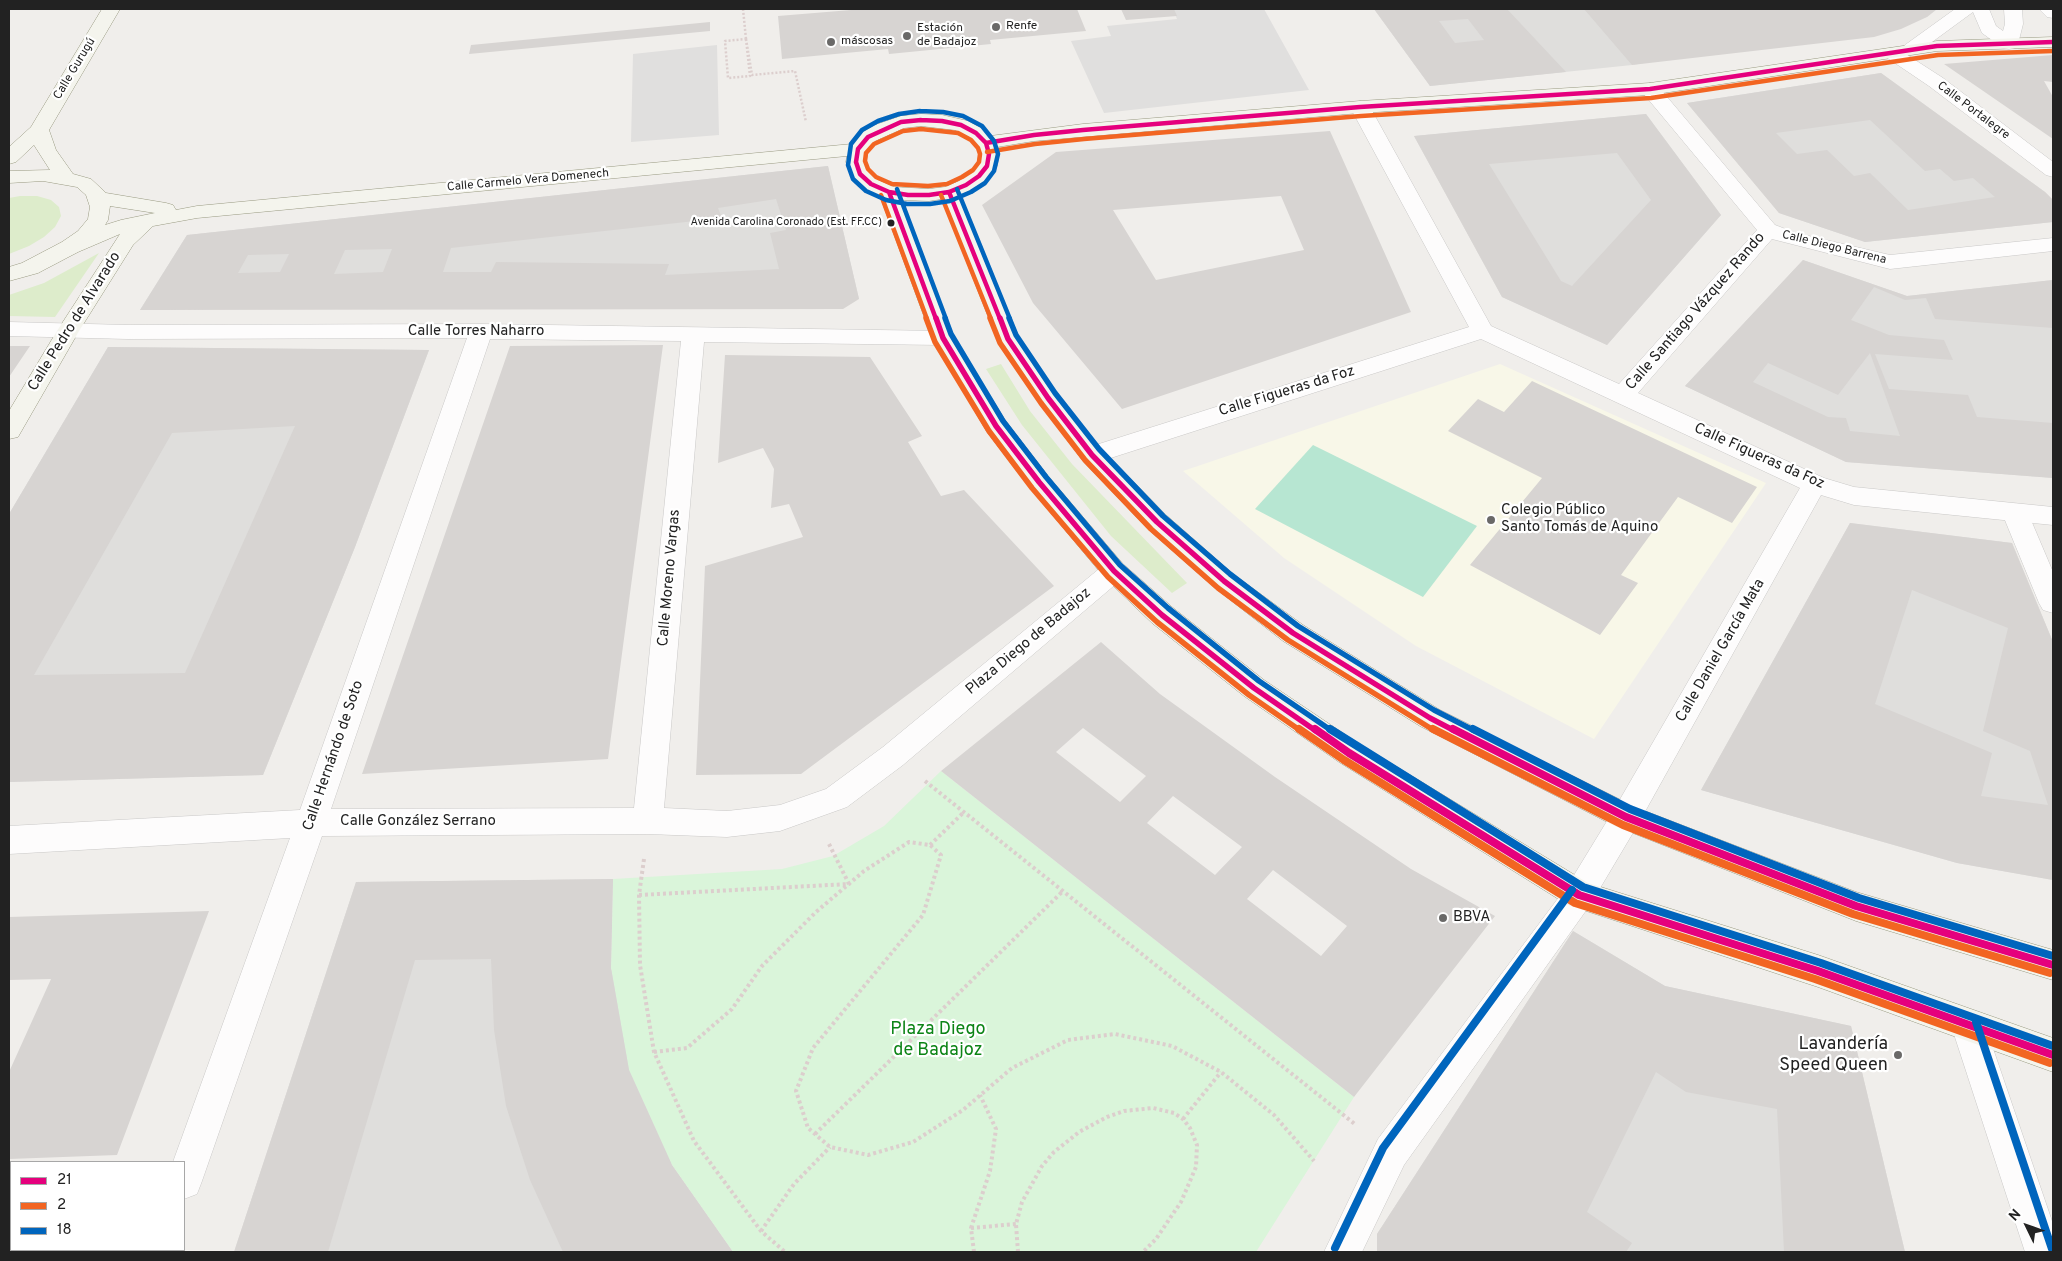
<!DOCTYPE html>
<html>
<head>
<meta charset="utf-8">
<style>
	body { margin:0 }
	#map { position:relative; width:2062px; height:1261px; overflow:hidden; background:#f0eeeb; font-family:Overpass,sans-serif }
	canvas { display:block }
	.frame { position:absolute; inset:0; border:10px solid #222; pointer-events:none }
	.legend { position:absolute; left:10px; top:1161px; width:175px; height:90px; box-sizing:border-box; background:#fff; border:1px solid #a7a7a7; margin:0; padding:6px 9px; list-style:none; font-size:15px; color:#222 }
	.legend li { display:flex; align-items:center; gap:10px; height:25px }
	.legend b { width:25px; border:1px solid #a7a7a7 }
	.north { position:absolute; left:2002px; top:1201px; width:50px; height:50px; -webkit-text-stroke:4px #fff; paint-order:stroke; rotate:312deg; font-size:14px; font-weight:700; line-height:20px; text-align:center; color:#222 }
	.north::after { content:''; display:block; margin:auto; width:18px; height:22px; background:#222; clip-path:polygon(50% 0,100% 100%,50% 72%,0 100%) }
</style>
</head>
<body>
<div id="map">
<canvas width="2062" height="1261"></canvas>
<div class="frame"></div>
<ul class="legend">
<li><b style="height:6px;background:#e5007d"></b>21</li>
<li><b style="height:6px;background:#f26522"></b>2</li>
<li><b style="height:6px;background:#0065bd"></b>18</li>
</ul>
<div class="north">N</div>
</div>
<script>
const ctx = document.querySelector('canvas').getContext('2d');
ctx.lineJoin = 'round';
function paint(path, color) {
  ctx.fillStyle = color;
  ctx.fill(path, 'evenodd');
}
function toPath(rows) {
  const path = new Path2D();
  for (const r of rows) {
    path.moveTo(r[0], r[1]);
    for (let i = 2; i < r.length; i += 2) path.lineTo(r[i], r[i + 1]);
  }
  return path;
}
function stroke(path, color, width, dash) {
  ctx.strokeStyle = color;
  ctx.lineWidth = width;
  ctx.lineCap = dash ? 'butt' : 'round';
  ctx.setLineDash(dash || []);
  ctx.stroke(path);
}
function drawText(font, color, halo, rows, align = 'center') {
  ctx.font = font + ' Overpass,sans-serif';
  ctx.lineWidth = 4.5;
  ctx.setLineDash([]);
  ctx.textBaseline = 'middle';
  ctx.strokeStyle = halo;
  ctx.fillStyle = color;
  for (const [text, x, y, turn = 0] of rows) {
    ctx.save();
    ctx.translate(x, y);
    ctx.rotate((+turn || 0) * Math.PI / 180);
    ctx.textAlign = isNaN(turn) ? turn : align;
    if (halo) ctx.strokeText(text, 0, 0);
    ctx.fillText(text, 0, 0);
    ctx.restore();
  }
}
const residential = toPath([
	[1374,9,1937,9,1927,17,1632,65,1430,86],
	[1881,73,2045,192,2053,200,2053,222,1865,242,1779,213,1687,103],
	[1646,114,1721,215,1607,345,1502,297,1414,136],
	[828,166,859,299,140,310,187,235],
	[1803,260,1907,296,2053,280,2053,478,1846,462,1685,386],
	[108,347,429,350,355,547,263,775,9,782,9,514],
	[1850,523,2012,543,2053,642,2053,880,1957,863,1701,790],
	[613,879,611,968,672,1165,733,1252,234,1252,356,882],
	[1573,931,1665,986,1851,1026,1905,1252,1377,1252,1377,1234]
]);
const education = toPath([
	[1500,364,1766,483,1594,739,1416,646,1284,558,1183,471]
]);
const grass = toPath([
	[20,196,37,196,51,200,59,207,61,216,55,227,44,237,29,246,9,254,9,198],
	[99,253,55,317,9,316,9,295,44,283],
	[1001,364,1030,411,1072,464,1187,583,1172,593,1111,536,1022,425,986,369]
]);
const park = toPath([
	[941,771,1354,1097,1256,1252,733,1252,672,1165,629,1070,611,968,613,879,782,869,833,856,884,826]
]);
const pitch = toPath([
	[1313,445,1477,526,1423,597,1255,509]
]);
const parking = toPath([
	[1173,9,1264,9,1309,90,1104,113,1071,41,1111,36,1107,26,1177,19],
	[717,45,719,135,631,142,633,54]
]);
const building = toPath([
	[863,9,1077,9,1086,31,990,40,991,44,889,54,888,49,782,59,778,16],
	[1121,9,1174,9,1177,16,1126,20],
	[1374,9,1507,9,1566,72,1430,86],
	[1468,19,1484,40,1455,43,1439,21],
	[1584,9,1937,9,1927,17,1901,29,1874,37,1632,65],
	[710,22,710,31,469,54,471,45],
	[2053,55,2053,82,2044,81,2053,97,2053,139,1944,64],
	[1881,73,2045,192,2053,200,2053,222,1865,242,1779,213,1687,103],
	[1870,120,1925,171,1940,169,1954,181,1973,178,1995,197,1908,210,1870,173,1854,176,1827,150,1797,154,1776,133],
	[1646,114,1721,215,1607,345,1502,297,1414,136],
	[1617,153,1651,200,1572,286,1561,281,1489,164],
	[1330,131,1411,312,1122,409,1033,303,982,205,1056,152],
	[1281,196,1304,250,1156,280,1113,210],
	[828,166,859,299,843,309,140,310,187,235],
	[776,199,786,230,770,233,779,269,665,275,669,264,496,262,491,272,443,272,451,248,722,218,718,208],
	[392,249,383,272,334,274,345,250],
	[289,254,280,272,238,273,248,255],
	[1803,260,1907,296,2053,280,2053,328,1935,319,1926,298,1905,300,1874,287,1851,320,1889,335,1944,340,1953,360,1875,354,1889,389,1968,395,1977,417,2053,423,2053,478,1846,462,1685,386],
	[1870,353,1900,436,1850,431,1846,418,1828,417,1753,382,1768,363,1838,395],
	[663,345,608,759,362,774,510,346],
	[9,346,30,346,9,377],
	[108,347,429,350,355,547,263,775,9,782,9,514],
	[295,426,185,673,34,675,172,433],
	[725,355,870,357,922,436,908,442,941,496,964,490,1054,586,801,774,696,775,705,566,803,537,789,504,771,508,774,469,763,448,718,463],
	[1532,381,1757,487,1732,523,1678,497,1621,575,1638,583,1600,635,1470,565,1542,478,1448,431,1478,399,1504,412],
	[1850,523,2012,543,2053,642,2053,880,1957,863,1701,790],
	[1912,590,2008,628,1983,731,2030,751,2048,805,1981,796,1992,753,1875,704],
	[1101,642,1160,694,1275,777,1411,869,1495,916,1354,1097,941,771],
	[1083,728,1146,776,1120,802,1056,752],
	[1173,796,1242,847,1215,875,1147,823],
	[1273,870,1347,926,1321,956,1247,899],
	[613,879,611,968,629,1070,672,1165,733,1252,563,1252,530,1180,506,1106,494,1030,491,959,415,960,328,1252,234,1252,356,882],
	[209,911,117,1155,9,1159,9,1072,51,979,9,980,9,917],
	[1573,931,1665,986,1851,1026,1905,1252,1784,1252,1777,1109,1686,1092,1656,1072,1587,1212,1632,1243,1626,1252,1377,1252,1377,1234]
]);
const pathFar1 = toPath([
	[743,9,746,39],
	[746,39,750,76,728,78,725,41,746,39],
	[746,39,752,75,795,71,806,122]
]);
const path = toPath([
	[925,781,1356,1125],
	[930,845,964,812],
	[644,859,639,895,640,965,654,1052,694,1141,761,1231,785,1252],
	[639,895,849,884,828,842],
	[654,1052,687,1048,732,1009,762,966,816,912,864,871,909,842,930,845,941,855,923,915,813,1048,796,1091,808,1128,830,1147,868,1155,913,1142,963,1110,1012,1068,1068,1040,1115,1034,1172,1046,1221,1072,1274,1115,1314,1161],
	[1183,1119,1221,1072],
	[815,1134,1063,891],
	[9,1184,11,1184],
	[971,1228,1016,1224],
	[761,1231,794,1184,830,1147],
	[974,1252,971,1228,990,1171,996,1129,980,1095],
	[1018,1252,1016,1224,1022,1202,1042,1166,1054,1152,1079,1132,1107,1117,1124,1111,1153,1108,1174,1113,1183,1119,1190,1128,1197,1145,1196,1167,1181,1202,1156,1239,1143,1252]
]);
const pedestrian = toPath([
	[2015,504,2024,506,2028,513,2053,572,2053,613,2043,610,2039,603,2002,513,2006,506,2015,504]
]);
const minor = toPath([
	[1955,9,1989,9,1996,26,2003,31,2005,24,2004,9,2022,9,2023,24,2018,44,2015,48,2009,49,2003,48,1982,33,1973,12,1917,53,1911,54,1905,53,1902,49,1905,45,1955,9],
	[2039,9,2053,9,2053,18,2047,17,2039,9],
	[1892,48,1898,49,1943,78,2053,162,2053,177,2046,175,1929,86,1886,57,1883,53,1886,49,1892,48],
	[1650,83,1657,85,1775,225,1796,233,1890,255,2053,238,2053,251,1890,269,1772,239,1638,393,1824,478,1854,487,2053,507,2053,525,1854,505,1821,495,1637,826,1590,905,1404,1165,1362,1252,1324,1252,1378,1139,1568,885,1615,808,1800,488,1481,339,1092,464,1083,461,1080,455,1083,449,1469,327,1350,107,1353,103,1360,101,1367,103,1370,107,1491,326,1619,384,1757,230,1643,93,1641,89,1643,85,1650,83],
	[9,322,128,325,481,324,943,331,951,333,954,338,951,343,943,345,704,342,664,808,727,811,780,805,826,789,883,747,1105,564,1114,561,1123,564,1127,571,1123,578,903,765,847,807,780,831,727,837,648,834,322,836,202,1181,197,1194,184,1199,184,1162,173,1162,290,838,9,854,9,826,300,810,467,338,128,339,9,336,9,322],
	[490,339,681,341,634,808,331,809,490,339],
	[1968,1009,1980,1013,1985,1025,2053,1224,2053,1252,2025,1252,1951,1025,1956,1013,1968,1009],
	[140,1250,178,1250,177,1252,139,1252,140,1250]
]);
const secondary = toPath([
	[102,9,120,9,49,130,56,150,73,174,91,179,106,193,166,203,173,205,176,210,197,206,852,144,861,133,875,125,901,116,921,114,942,115,968,121,983,129,990,136,1083,124,1360,101,1650,83,1937,41,2053,37,2053,47,1937,51,1650,95,1360,113,1034,141,997,147,999,154,997,166,994,170,986,180,973,189,960,195,1019,338,1056,392,1101,449,1166,515,1233,574,1303,625,1440,710,1637,808,1856,892,2053,950,2053,980,1856,921,1615,826,1420,726,1283,641,1215,588,1148,529,1083,461,1040,404,997,339,942,199,929,201,902,200,954,338,1005,420,1048,476,1123,564,1172,607,1264,680,1359,744,1588,883,1818,955,2053,1038,2053,1072,1818,987,1568,905,1339,762,1244,696,1152,623,1105,578,1030,488,987,432,932,338,880,196,864,188,853,178,846,162,847,156,197,218,153,226,133,245,79,331,18,437,9,439,9,411,57,331,120,234,78,252,38,273,9,281,9,267,22,263,62,242,78,231,88,219,90,207,86,195,77,187,43,181,9,183,9,171,50,170,34,145,16,162,9,164,9,147,31,127,102,9],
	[921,126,955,130,969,137,977,145,979,154,977,165,972,172,959,181,945,187,929,189,894,187,878,180,869,172,866,162,868,150,875,141,904,128,921,126],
	[110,206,155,213,121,220,105,225,108,220,110,206]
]);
const bus1Far2 = toPath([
	[921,120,942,121,961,125,976,133,986,143,989,154,987,166,979,176,966,185,949,192,929,195,908,195,889,192,871,184,860,174,856,162,858,149,868,137,901,122,921,120],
	[986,143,1034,135,1083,130,1360,107,1650,89,1937,46,2053,42],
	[889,192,936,319],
	[949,192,1000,319]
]);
const bus1Far1 = toPath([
	[936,318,943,338,996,426,1039,482,1114,571,1162,615,1254,688,1316,731],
	[1000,318,1008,339,1048,398,1092,455,1157,522,1224,581,1293,633,1430,718,1455,731]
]);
const bus1 = toPath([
	[1315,729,1349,753,1579,895,1818,971,2053,1055],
	[1453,729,1626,817,1856,906,2053,965]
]);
const bus2Far2 = toPath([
	[921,129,958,133,971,140,978,148,980,154,979,162,973,170,962,177,947,184,928,186,892,184,876,177,868,169,865,161,866,153,874,144,903,131,921,129],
	[987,152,1035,144,1084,139,1361,116,1651,98,1938,55,2053,51],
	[881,195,927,319],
	[941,195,991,319]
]);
const bus2Far1 = toPath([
	[926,318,935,342,989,431,1032,488,1108,577,1157,622,1249,695,1301,731],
	[990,318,1000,343,1041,403,1085,460,1151,529,1218,588,1288,640,1435,731]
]);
const bus2 = toPath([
	[1299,729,1344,760,1575,903,1815,979,2050,1063],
	[1433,729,1623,825,1853,914,2050,973]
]);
const bus3Far2 = toPath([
	[920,111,943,112,963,116,982,126,994,141,998,154,994,171,985,183,971,192,950,201,930,204,907,204,886,200,866,191,853,179,848,165,851,144,862,130,878,121,899,114,920,111],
	[897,189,946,319],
	[957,189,1010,319]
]);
const bus3Far1 = toPath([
	[945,318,951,334,1003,421,1046,477,1120,565,1168,608,1259,681,1332,731],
	[1009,318,1016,335,1055,393,1099,449,1163,516,1230,574,1298,626,1434,710,1475,731]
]);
const bus3 = toPath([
	[1330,729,1583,887,1821,963,2053,1046],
	[1473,729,1630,809,1859,898,2053,956],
	[1976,1022,2052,1249],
	[1335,1248,1383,1148,1572,890]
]);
const markers = [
	[996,27,5,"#6a6968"],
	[907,36,5,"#6a6968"],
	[831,42,5,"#6a6968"],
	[891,223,4.5,"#222"],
	[1491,520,5,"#6a6968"],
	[1443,918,5,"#6a6968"],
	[1898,1055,5,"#6a6968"]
];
const farBusnames = [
	["Avenida Carolina Coronado (Est. FF.CC)",882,223]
];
const farPoinames = [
	["Renfe",1006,27],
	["Estación",917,29],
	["de Badajoz",917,43],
	["máscosas",841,42]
];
const farStreetnames = [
	["Calle Gurugú",75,69,-59],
	["Calle Portalegre",1973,111,37],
	["Calle Carmelo Vera Domenech",528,181,-5],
	["Calle Diego Barrena",1834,248,14]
];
const streetNames = [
	["Calle Santiago Vázquez Rando",1696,312,-49],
	["Calle Pedro de Alvarado",75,322,-58],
	["Calle Torres Naharro",476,332],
	["Calle Figueras da Foz",1287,392,-17],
	["Calle Figueras da Foz",1759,457,24],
	["Calle Moreno Vargas",670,578,-85],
	["Plaza Diego de Badajoz",1029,642,-40],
	["Calle Daniel García Mata",1721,651,-60],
	["Calle Hernándo de Soto",334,756,-71],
	["Calle González Serrano",418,822]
];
const poiNames = [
	["Colegio Público",1501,511],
	["Santo Tomás de Aquino",1501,528],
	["BBVA",1453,918]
];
const nearParknames = [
	["Plaza Diego",938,1030],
	["de Badajoz",938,1051]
];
const nearPoinames = [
	["Lavandería",1888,1045],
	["Speed Queen",1888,1066]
];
paint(residential, '#dfdedc');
paint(education, '#f8f7e8');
paint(grass, '#ddeccb');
paint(park, '#daf5da');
paint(pitch, '#b7e6d2');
paint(parking, '#e0dfde');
paint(building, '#d7d4d2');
stroke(pedestrian, '#c9c8c7', 1);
stroke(minor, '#c9c8c7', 1);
stroke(secondary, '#999a82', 1);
stroke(pathFar1, '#dccecd', 2.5, [2, 2]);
stroke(path, '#dccecd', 4, [3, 3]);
paint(pedestrian, '#fdfcfc');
paint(minor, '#fdfcfc');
paint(secondary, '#f4f4ed');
stroke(bus1Far2, '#e5007d', 4.5);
stroke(bus1Far1, '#e5007d', 5.5);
stroke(bus1, '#e5007d', 8);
stroke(bus2Far2, '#f26522', 4.5);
stroke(bus2Far1, '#f26522', 5.5);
stroke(bus2, '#f26522', 8);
stroke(bus3Far2, '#0065bd', 4.5);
stroke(bus3Far1, '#0065bd', 5.5);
stroke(bus3, '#0065bd', 8);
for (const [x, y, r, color] of markers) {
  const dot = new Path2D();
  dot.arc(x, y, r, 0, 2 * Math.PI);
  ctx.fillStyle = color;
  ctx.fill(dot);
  stroke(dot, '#fff', 2);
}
drawText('11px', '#222', '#fff', farBusnames, 'right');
drawText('12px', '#222', '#fff', farPoinames, 'left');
drawText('12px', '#222', '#fff', farStreetnames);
drawText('15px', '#222', '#fff', streetNames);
drawText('15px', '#222', '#fff', poiNames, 'left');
drawText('18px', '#0c8416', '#fff', nearParknames);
drawText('18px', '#222', '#fff', nearPoinames, 'right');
</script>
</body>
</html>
